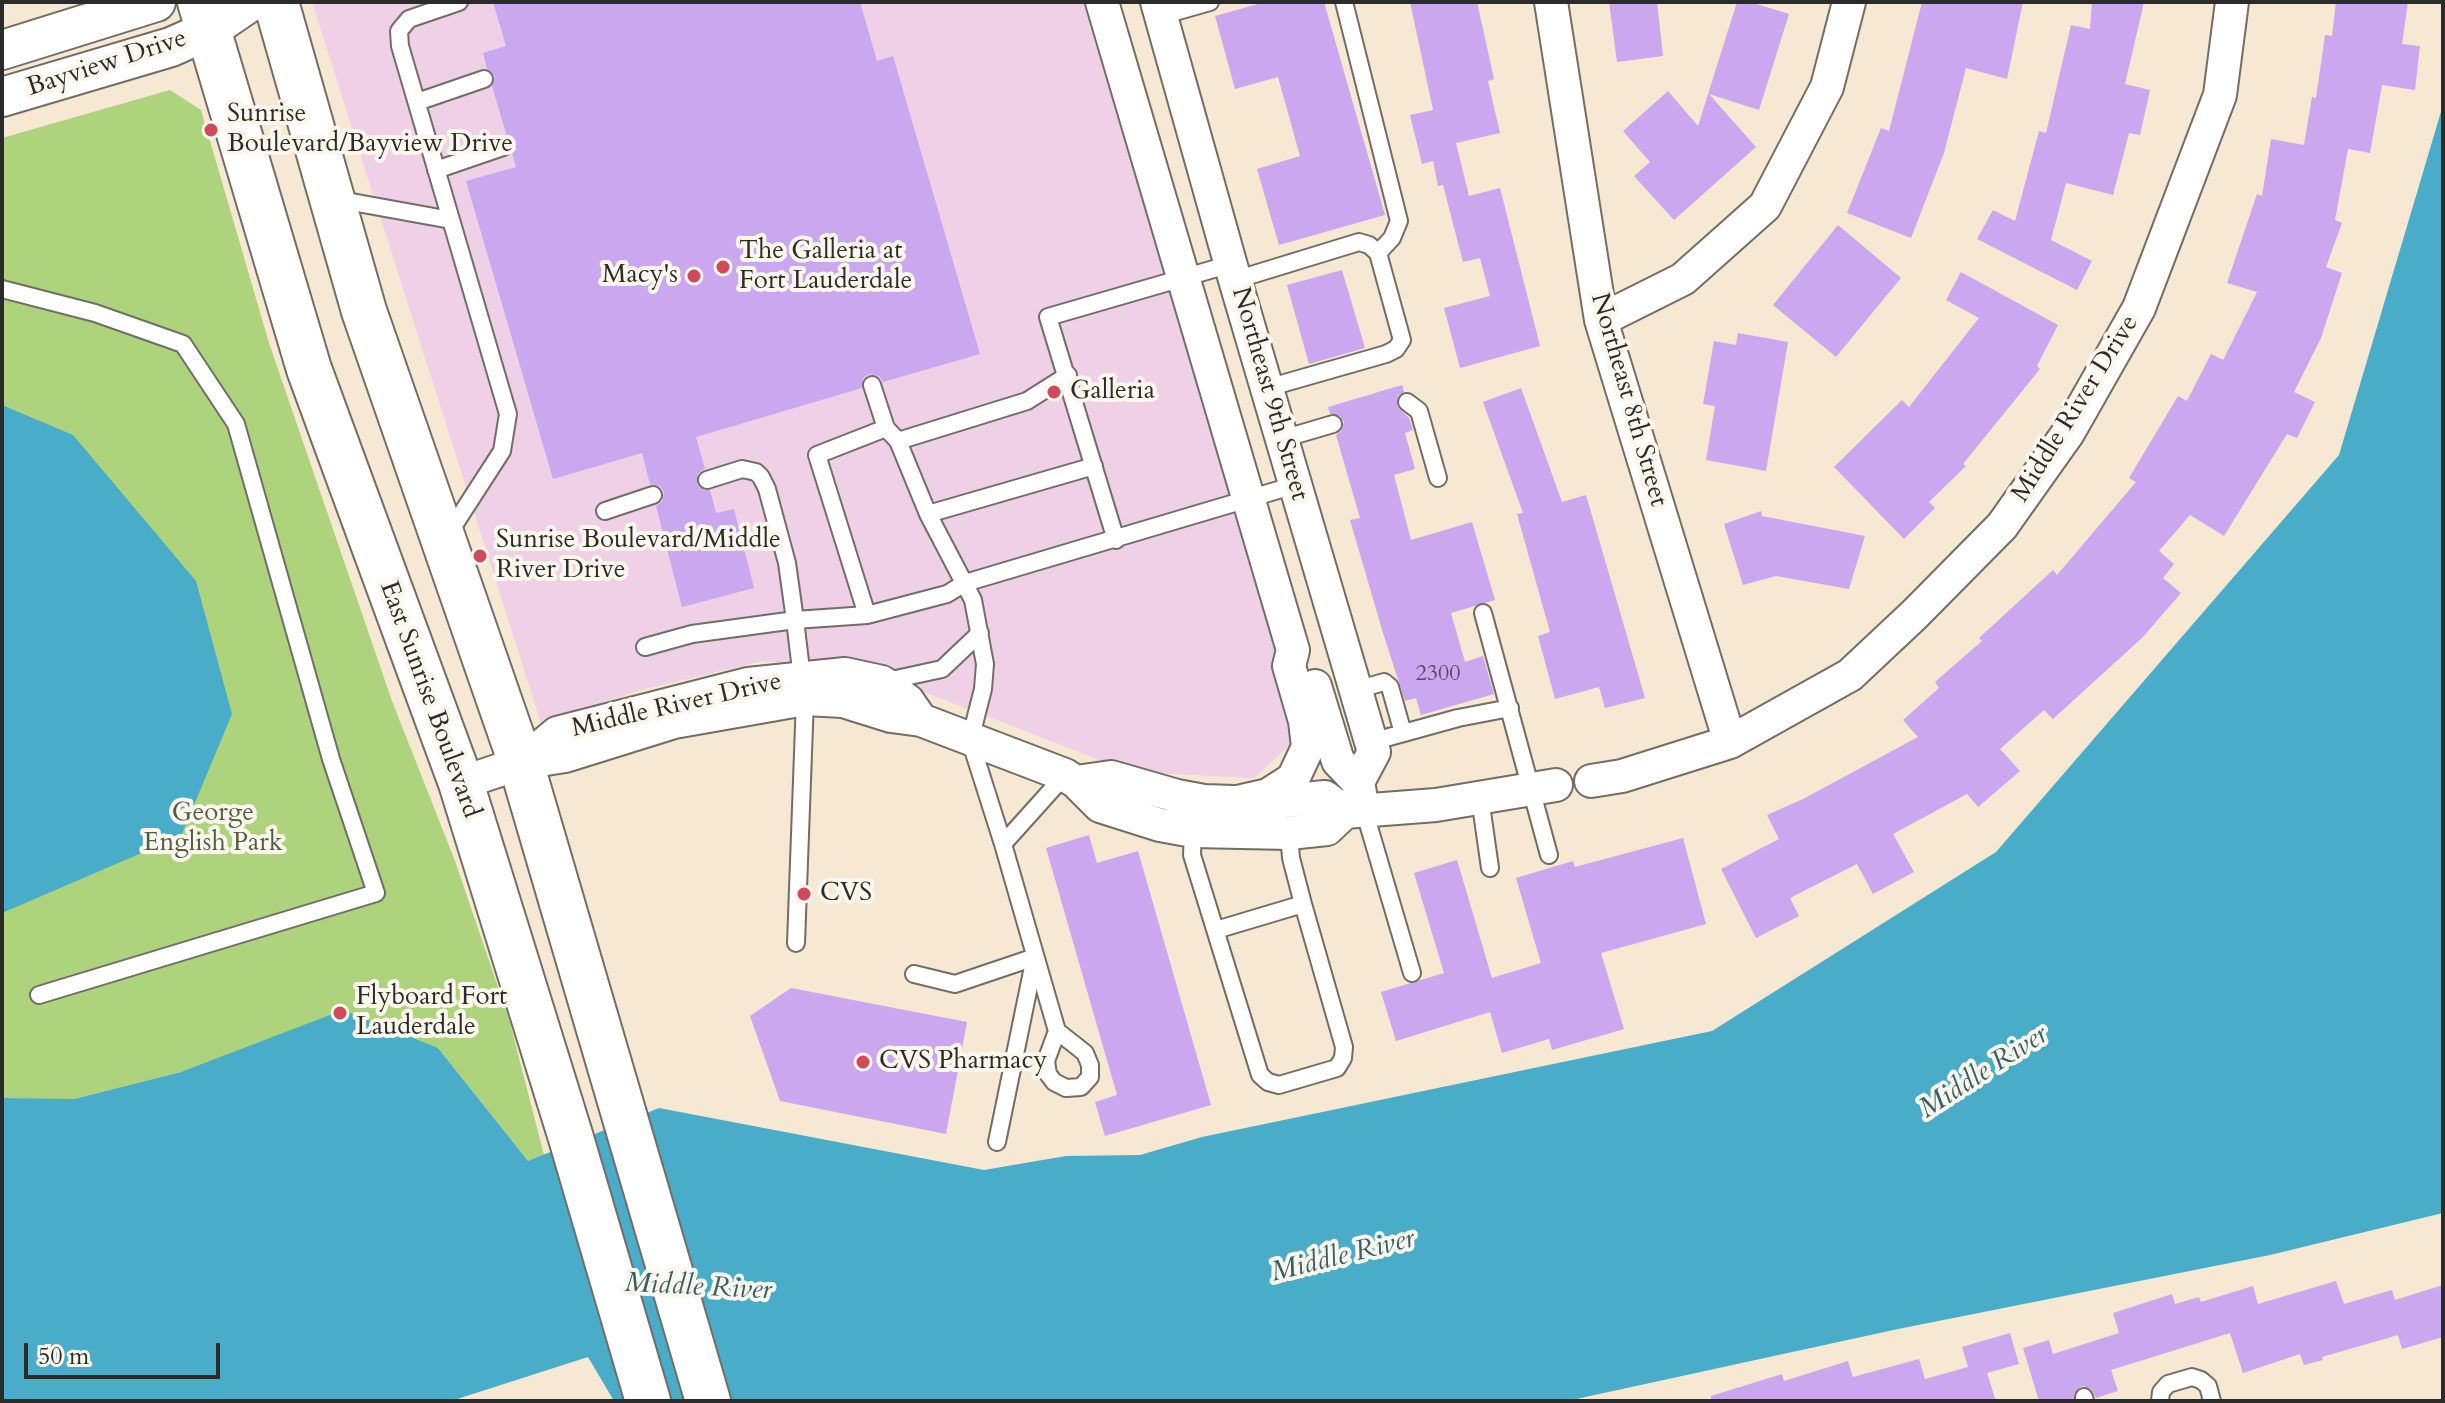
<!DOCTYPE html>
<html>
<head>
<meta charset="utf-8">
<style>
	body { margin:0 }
	#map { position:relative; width:2445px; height:1403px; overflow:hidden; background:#f6e8d2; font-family:Cardo,serif }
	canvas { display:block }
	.frame { position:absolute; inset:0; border:4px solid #2b2b2b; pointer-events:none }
	.scale { position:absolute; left:24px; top:1343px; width:196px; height:36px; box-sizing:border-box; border:4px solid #2b2b2b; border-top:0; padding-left:10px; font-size:24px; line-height:28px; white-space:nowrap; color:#2b2b2b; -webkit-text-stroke:6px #fbf7ec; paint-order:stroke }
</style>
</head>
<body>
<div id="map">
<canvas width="2445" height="1403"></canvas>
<div class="frame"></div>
<div class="scale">50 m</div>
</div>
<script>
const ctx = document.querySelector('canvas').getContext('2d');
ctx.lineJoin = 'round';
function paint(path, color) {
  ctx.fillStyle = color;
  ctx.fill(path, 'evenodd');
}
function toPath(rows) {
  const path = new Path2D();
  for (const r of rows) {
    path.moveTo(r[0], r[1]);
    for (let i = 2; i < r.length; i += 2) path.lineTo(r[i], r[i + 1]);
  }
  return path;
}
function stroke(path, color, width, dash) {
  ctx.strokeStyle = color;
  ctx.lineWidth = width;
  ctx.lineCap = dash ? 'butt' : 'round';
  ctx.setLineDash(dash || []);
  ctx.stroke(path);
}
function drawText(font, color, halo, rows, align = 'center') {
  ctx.font = font + ' Cardo,serif';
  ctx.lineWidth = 8;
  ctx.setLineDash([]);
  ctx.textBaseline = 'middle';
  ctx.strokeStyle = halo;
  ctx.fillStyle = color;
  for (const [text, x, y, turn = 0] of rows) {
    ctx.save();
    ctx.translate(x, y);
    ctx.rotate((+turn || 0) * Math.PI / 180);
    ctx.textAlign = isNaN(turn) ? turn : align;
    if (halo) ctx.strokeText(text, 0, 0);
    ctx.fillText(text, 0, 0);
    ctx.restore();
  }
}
const built = toPath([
	[312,2,1083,2,1279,658,1291,744,1254,778,1131,772,875,673,763,661,641,690,541,723]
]);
const green = toPath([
	[170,90,201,110,269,343,392,701,455,861,509,1019,544,1155,528,1161,438,1048,181,1072,74,1099,2,1131,2,138]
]);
const water = toPath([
	[2443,105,2443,1213,2270,1255,1898,1329,1567,1401,614,1401,588,1357,451,1401,2,1401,2,1098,74,1099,181,1072,343,1010,438,1048,528,1161,659,1108,984,1170,1066,1156,1140,1155,1202,1137,1712,1031,1996,852,2339,455],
	[2,405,73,435,196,581,232,714,181,836,2,913]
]);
const building = toPath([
	[493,2,860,2,877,61,893,56,980,354,883,382,879,376,869,374,863,378,862,388,696,437,705,469,698,473,697,484,704,490,710,490,716,513,734,509,754,588,682,607,656,506,662,502,664,492,660,486,650,484,642,453,553,479,466,181,516,167,512,153,514,144,507,137,492,86,495,76,487,69,483,53,506,46],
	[1265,2,1324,2,1385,215,1279,245,1257,169,1300,156,1278,77,1235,89,1215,16],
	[1410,2,1477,2,1494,79,1488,81,1500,133,1456,143,1469,196,1500,188,1540,346,1460,368,1444,308,1490,296,1480,258,1463,262,1443,185,1438,186,1433,161,1422,164,1410,115,1433,110],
	[1609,2,1657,2,1663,56,1617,62],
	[1737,2,1750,2,1789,14,1759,110,1709,94,1756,147,1674,220,1634,176,1650,162,1623,131,1668,91,1698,126],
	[1922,2,2023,2,2007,79,1966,68,1944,153,1911,238,1847,213,1881,128,1889,131],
	[2092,2,2144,2,2125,84,2150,90,2140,135,2129,133,2113,195,2066,183,2051,240,2092,261,2077,290,1977,239,1993,210,2015,221,2039,131,2046,133,2071,25,2090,29],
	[2336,2,2408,2,2402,44,2420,46,2415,90,2382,85,2370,153,2348,149,2335,220,2342,223,2326,267,2342,273,2321,338,2294,392,2315,402,2297,438,2287,434,2224,536,2190,515,2159,551,2174,564,2163,578,2181,593,2143,637,2053,719,2044,710,2000,749,2020,771,1978,807,1967,794,1893,834,1914,872,1873,894,1857,864,1790,898,1799,916,1756,938,1721,869,1779,839,1767,815,1803,799,1918,737,1903,720,1939,688,1935,682,1982,641,1979,638,2053,570,2057,575,2136,482,2129,478,2178,396,2187,401,2211,354,2223,360,2257,292,2227,283,2257,194,2262,196,2271,139,2304,145,2312,97,2316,98,2325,35,2332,36],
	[1838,225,1901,278,1836,357,1773,305],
	[1342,270,1365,348,1309,364,1287,285],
	[1961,272,2058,325,2037,366,2040,369,1963,464,1966,466,1929,502,1935,508,1904,539,1834,467,1902,400,1909,407,1979,318,1946,300],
	[1738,333,1788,342,1766,471,1706,460,1715,406,1703,404,1714,341,1736,345],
	[1402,385,1404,392,1398,396,1397,406,1409,418,1413,430,1405,433,1415,469,1394,475,1411,540,1472,522,1495,600,1451,613,1465,662,1483,656,1494,694,1421,715,1416,698,1405,701,1383,633,1350,520,1360,518,1336,435,1341,431,1344,422,1340,416,1330,414,1328,407],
	[1521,388,1562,502,1586,495,1645,698,1605,708,1599,687,1555,699,1538,636,1550,632,1517,514,1523,513,1483,402],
	[1761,511,1762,516,1865,536,1849,589,1776,576,1743,585,1724,524],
	[1089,835,1097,863,1138,851,1211,1105,1105,1136,1095,1102,1117,1095,1046,848],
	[1683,838,1706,924,1601,953,1624,1029,1552,1050,1549,1039,1502,1053,1490,1012,1396,1041,1381,992,1444,973,1414,873,1457,860,1492,978,1541,963,1516,878,1573,861,1575,867],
	[791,988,967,1022,946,1134,780,1101,750,1016],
	[2336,1281,2344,1304,2392,1290,2395,1300,2443,1285,2443,1337,2402,1349,2398,1335,2322,1357,2323,1360,2304,1365,2300,1354,2243,1373,2230,1333,2111,1370,2118,1391,2096,1398,2091,1389,2082,1386,2074,1393,2074,1401,2039,1401,2023,1348,2049,1340,2053,1354,2119,1333,2113,1313,2172,1294,2175,1304,2199,1297,2201,1302,2253,1286,2258,1304],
	[2010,1333,2019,1364,1987,1373,1996,1401,1711,1401,1711,1396,1782,1374,1784,1381,1848,1361,1853,1377,1919,1359,1925,1379,1968,1367,1962,1347]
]);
const service = toPath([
	[1161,16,1210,2],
	[417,102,484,79],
	[436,170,503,147],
	[335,199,451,220],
	[1235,280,1359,242,1369,245,1378,253,1392,238,1399,221,1344,2],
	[2,289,95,313,183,344,236,424,331,759,376,893,39,995],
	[872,385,886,428],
	[1267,388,1386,354,1396,349,1402,340,1378,253],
	[1407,402,1419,411,1438,478],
	[1282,439,1333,424],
	[898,441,1027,401,1068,375],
	[605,511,653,495],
	[928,514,1094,466],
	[449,533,502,451,508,414,400,46,399,31,409,19,459,2],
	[1116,540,1048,317,1231,264],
	[1483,613,1549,855],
	[867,615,817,455,886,428,898,441,928,514,973,600,985,664,983,689,970,740,1003,844],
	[645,647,692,634,795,620,787,563,767,489,761,477,756,472,742,469,707,480],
	[802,678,795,620,867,615,947,594,965,583,1295,485],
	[882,682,942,669,980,633],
	[1356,690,1384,682,1390,687,1403,733],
	[1371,742,1458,718,1510,708],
	[1480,798,1490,868],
	[1364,810,1412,973],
	[1193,831,1192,855,1260,1075,1268,1082,1279,1085,1337,1068,1343,1058,1344,1047,1303,904,1216,930],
	[1289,833,1291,858,1303,904],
	[796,943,805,699],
	[914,974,955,984,1035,957,997,1142],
	[1057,1031,1085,1053,1090,1065,1090,1077,1081,1087,1066,1088,1054,1082,1048,1074,1046,1061,1057,1031,1003,844,1065,775],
	[2084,1397,2085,1401],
	[2160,1401,2161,1392,2168,1384,2192,1377,2201,1380,2208,1386,2212,1401]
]);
const minor = toPath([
	[1102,2,1293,650,1289,666,1305,721,1308,747,1293,779,1268,795,1237,802],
	[1157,2,1235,280,1374,752,1358,782],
	[1551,2,1601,320,1730,742],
	[1601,320,1683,279,1765,206,1827,87,1849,2],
	[1315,686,1338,761,1358,782,1361,799],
	[521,763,557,733,748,684,845,674,882,682,908,701,921,720],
	[1591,781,1622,776,1730,742,1850,675,1914,615,2002,526,2068,433,2139,308,2220,95,2232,2],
	[1076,782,1111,777,1177,796,1204,801,1264,803,1325,797,1345,812],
	[461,783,521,763,565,756,674,722,805,699,843,701,891,716,921,720,1065,775,1076,782,1100,806,1160,825,1193,831,1289,833,1327,829,1345,812,1436,805,1556,785]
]);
const tertiary = toPath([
	[2,50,156,2],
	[2,97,171,47,209,30,250,2]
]);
const primary = toPath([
	[200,2,309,369,461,783,571,1138,648,1401],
	[276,2,364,311,521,763,708,1401]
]);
const markers = [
	[211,130,8,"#d1495b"],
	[723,267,8,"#d1495b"],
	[694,276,8,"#d1495b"],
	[1054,392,8,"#d1495b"],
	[480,556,8,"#d1495b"],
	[804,894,8,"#d1495b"],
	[340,1013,8,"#d1495b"],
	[863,1062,8,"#d1495b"]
];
const numberNames = [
	["2300",1438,675]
];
const streetNames = [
	["Bayview Drive",107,64,-18],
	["Northeast 9th Street",1269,394,74],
	["Northeast 8th Street",1628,400,74],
	["Middle River Drive",2076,409,-58],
	["East Sunrise Boulevard",429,700,70],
	["Middle River Drive",677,706,-13]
];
const poiNames = [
	["Sunrise",227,115],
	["Boulevard/Bayview Drive",227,145],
	["The Galleria at",739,252],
	["Fort Lauderdale",739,282],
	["Macy's",678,276,"right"],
	["Galleria",1070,392],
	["Sunrise Boulevard/Middle",496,541],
	["River Drive",496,571],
	["CVS",820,894],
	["Flyboard Fort",356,998],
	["Lauderdale",356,1028],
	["CVS Pharmacy",879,1062]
];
const parkNames = [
	["George",213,814],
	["English Park",213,844]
];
const waterNames = [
	["Middle River",1984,1073,-33],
	["Middle River",1343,1257,-14],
	["Middle River",698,1288,3]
];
paint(built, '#efd0e6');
paint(green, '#aed37d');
paint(water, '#49acc8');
paint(building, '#caa7ee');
stroke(service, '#726d65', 20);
stroke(minor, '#726d65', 36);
stroke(tertiary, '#726d65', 42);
stroke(primary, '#726d65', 48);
stroke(service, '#fff', 16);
stroke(minor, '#fff', 32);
stroke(tertiary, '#fff', 38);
stroke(primary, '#fff', 44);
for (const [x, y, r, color] of markers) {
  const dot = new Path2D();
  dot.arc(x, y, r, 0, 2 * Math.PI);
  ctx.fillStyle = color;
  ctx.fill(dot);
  stroke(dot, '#fbf7ec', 3);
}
drawText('22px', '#534a5c', null, numberNames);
drawText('26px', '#2b2b2b', '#fbf7ec', streetNames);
drawText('26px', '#2b2b2b', '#fbf7ec', poiNames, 'left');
drawText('26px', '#525d44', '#fbf7ec', parkNames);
drawText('italic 28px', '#375f6a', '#fbf7ec', waterNames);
</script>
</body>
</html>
